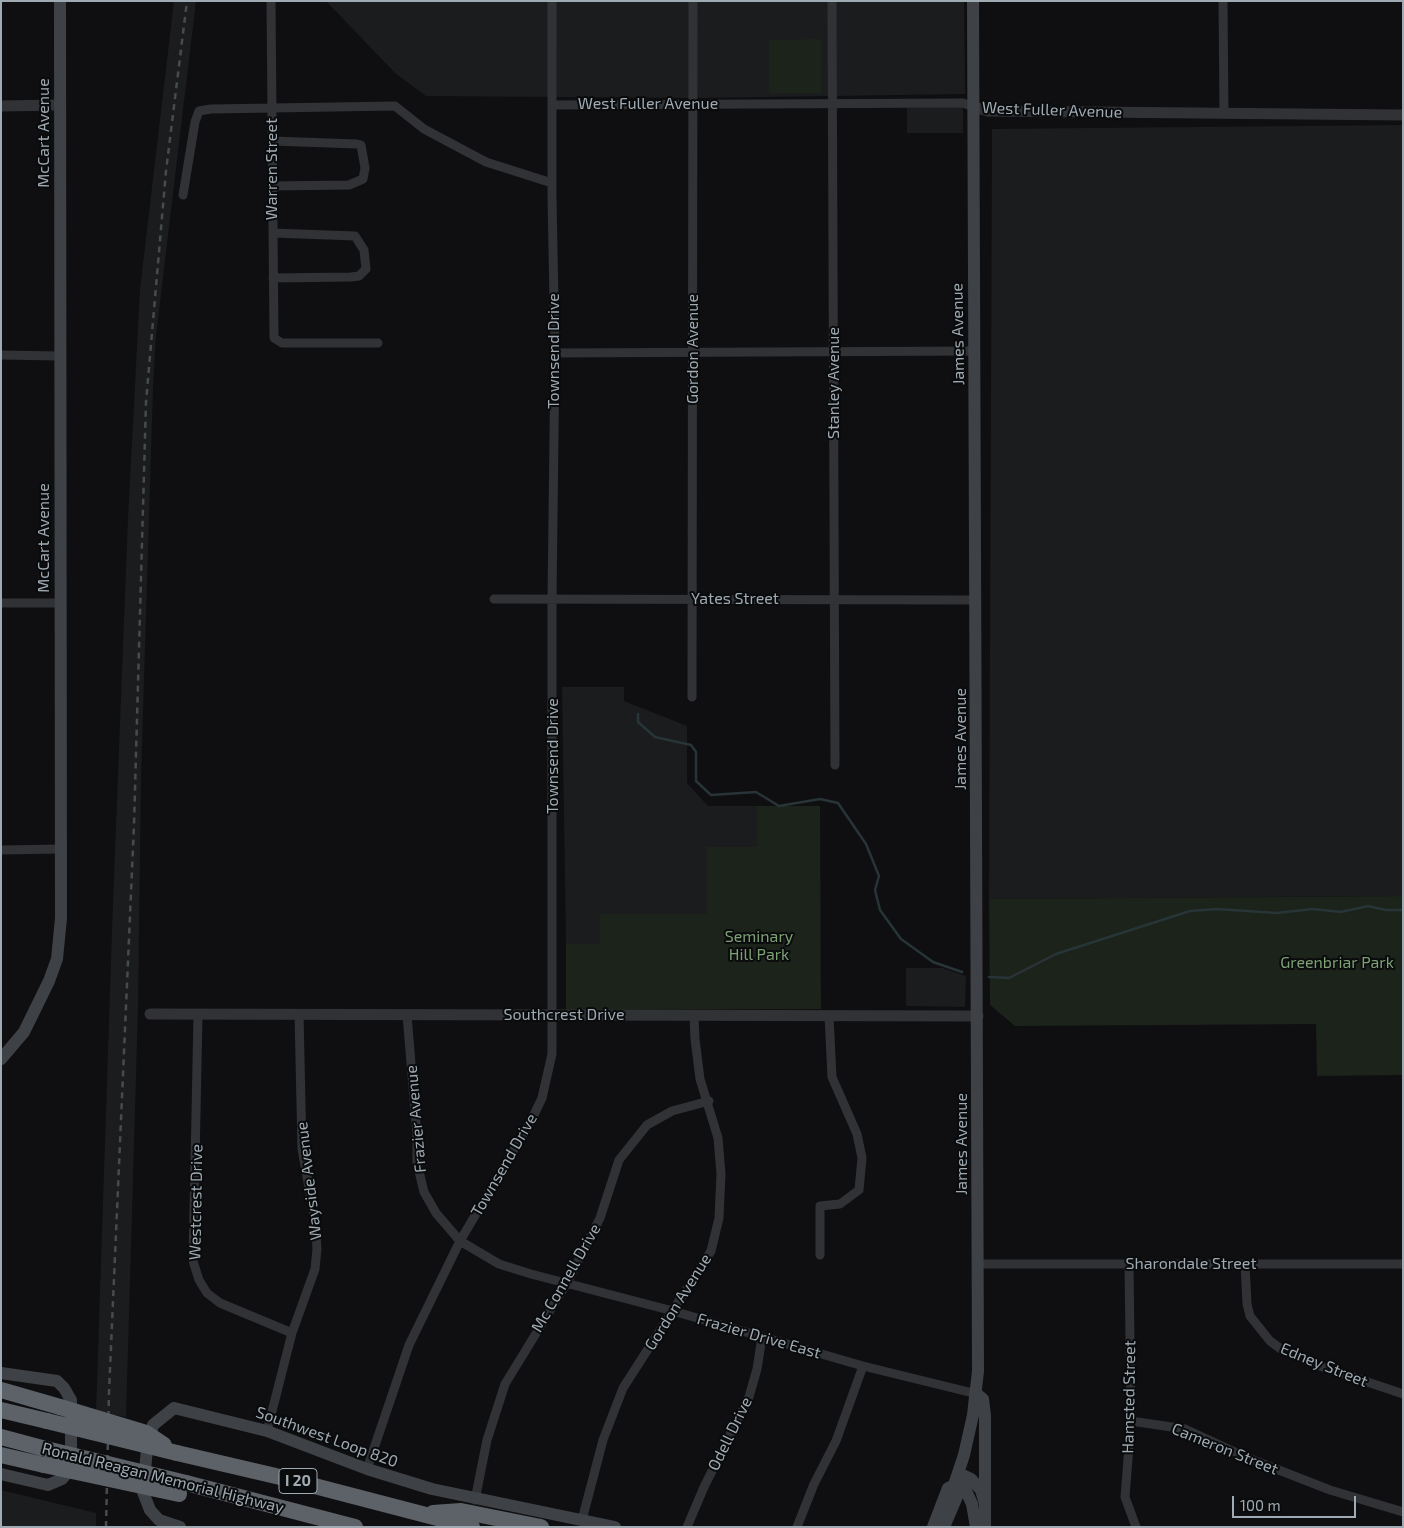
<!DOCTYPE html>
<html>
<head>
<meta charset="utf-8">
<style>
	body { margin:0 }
	#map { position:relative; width:1404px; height:1528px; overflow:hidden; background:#0f0f11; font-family:"Exo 2",sans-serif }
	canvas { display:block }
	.frame { position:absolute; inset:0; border:2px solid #9faab3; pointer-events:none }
	.scale { position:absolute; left:1232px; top:1496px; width:124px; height:22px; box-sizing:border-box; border:2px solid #9faab3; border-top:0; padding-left:6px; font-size:15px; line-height:18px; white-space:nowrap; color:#9faab3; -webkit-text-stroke:4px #0a0b0c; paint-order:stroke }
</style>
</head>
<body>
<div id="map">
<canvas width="1404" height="1528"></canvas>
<div class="frame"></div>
<div class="scale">100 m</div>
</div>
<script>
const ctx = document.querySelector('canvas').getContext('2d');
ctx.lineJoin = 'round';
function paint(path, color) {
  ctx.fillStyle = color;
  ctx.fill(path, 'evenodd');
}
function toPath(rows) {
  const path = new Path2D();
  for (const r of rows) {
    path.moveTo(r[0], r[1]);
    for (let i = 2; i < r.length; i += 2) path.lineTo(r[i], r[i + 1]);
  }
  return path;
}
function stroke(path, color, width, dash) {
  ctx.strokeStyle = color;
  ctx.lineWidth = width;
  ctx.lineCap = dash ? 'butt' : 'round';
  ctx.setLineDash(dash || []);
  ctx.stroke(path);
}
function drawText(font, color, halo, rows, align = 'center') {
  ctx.font = font + ' "Exo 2",sans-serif';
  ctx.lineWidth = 4;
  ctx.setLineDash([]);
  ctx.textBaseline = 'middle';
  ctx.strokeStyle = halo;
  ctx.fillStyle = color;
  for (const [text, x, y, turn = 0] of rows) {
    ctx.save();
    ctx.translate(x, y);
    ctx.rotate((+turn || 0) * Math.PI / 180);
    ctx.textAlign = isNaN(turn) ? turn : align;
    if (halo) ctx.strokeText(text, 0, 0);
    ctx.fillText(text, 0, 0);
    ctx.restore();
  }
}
const built = toPath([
	[174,1,196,1,156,336,153,388,141,778,138,1007,126,1417,96,1412,113,902,128,519,140,289],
	[326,1,964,1,965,94,697,98,426,96,395,73],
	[907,108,963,108,963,133,907,133],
	[1403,125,1403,896,989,899,992,129],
	[562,687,624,687,624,701,687,726,687,783,708,806,757,806,757,847,707,848,708,914,601,914,600,944,566,944],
	[906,968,942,968,966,976,965,1007,906,1006],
	[1,1490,96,1513,96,1527,1,1527]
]);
const green = toPath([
	[821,39,821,93,769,93,769,40],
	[757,806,820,806,821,1009,566,1010,566,944,600,944,600,914,707,914,707,847,757,847],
	[1403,896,1403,1075,1317,1076,1316,1024,1015,1026,990,1005,989,899]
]);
const stream = toPath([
	[638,714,638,722,655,737,691,745,696,752,696,781,711,795,756,792,779,806,820,799,838,803,866,844,879,876,875,890,880,910,901,939,933,962,962,972],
	[989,977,1009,978,1056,954,1190,911,1217,909,1276,913,1313,909,1341,912,1368,906,1386,910,1403,910]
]);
const minor = toPath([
	[271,1,274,338,282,343,378,343],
	[832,1,835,765],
	[1223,1,1224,114],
	[552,105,963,103,974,107],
	[272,141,357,144,361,145,365,168,363,179,349,185,272,186],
	[183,195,195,122,199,111,211,109,395,106,424,129,486,162,552,183],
	[273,233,355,236,364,250,366,269,359,276,351,277,273,278],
	[555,353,975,351],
	[1,355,60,356],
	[494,599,976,600],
	[1,603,60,603],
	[692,697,693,1],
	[1,850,61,849],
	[198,1014,193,1261,199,1280,207,1293,220,1303,292,1333],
	[407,1015,417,1135,417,1163,424,1192,436,1213,460,1241,499,1264,531,1274,673,1311,863,1366,977,1394],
	[820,1255,820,1206,840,1204,859,1190,862,1158,857,1134,832,1077,829,1016],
	[979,1264,1403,1264],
	[1129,1264,1131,1421,1125,1497,1136,1527],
	[1245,1264,1247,1304,1250,1316,1270,1341,1281,1349,1317,1365,1403,1394],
	[1131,1421,1185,1429,1248,1458,1330,1490,1403,1512],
	[267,1431,292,1333,315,1269,317,1249,315,1221,302,1149,299,1014],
	[367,1469,409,1345,460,1241,532,1119,542,1098,552,1054,552,599,555,353,552,198,552,1],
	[475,1500,487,1440,505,1384,567,1283,600,1218,619,1160,647,1125,672,1111,709,1101],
	[582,1520,603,1440,623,1388,711,1251,719,1218,721,1174,718,1138,700,1079,695,1039,694,1015],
	[687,1527,704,1487,749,1397,757,1369,762,1337],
	[797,1527,814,1484,836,1441,863,1366]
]);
const tertiary = toPath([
	[1,106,60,105],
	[974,107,988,111,1403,115],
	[150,1014,978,1016]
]);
const secondary = toPath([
	[1,1059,24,1032,49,981,57,959,61,918,60,1],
	[1,1373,57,1381,64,1388,71,1400,71,1468,62,1479,48,1485,1,1474],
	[977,1394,983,1399,985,1416,985,1504],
	[958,1473,971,1479,981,1490,985,1504,985,1527],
	[958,1473,972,1504,976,1527],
	[180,1527,159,1520,150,1510,143,1492,147,1449,153,1425,174,1408,267,1431,367,1469,432,1489,615,1527],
	[933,1527,948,1488,954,1485,964,1455,973,1415,978,1371,973,1],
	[944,1527,959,1492,954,1485]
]);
const motorway = toPath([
	[1,1390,60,1407],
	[1,1410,47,1421],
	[1,1437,42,1448],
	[177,1453,280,1477,472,1527],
	[1,1455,44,1465],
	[186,1483,355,1527],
	[433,1513,461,1511,541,1527]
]);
const rail = toPath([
	[106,1527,109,1392,134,825,146,402,166,171,187,1]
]);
const motorwayBridge = toPath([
	[60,1407,146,1433,164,1445],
	[47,1421,177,1453],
	[42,1448,186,1483],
	[44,1465,179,1494]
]);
const shields = [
	[298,1481,38]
];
const shieldNames = [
	["I 20",298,1481]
];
const streetNames = [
	["West Fuller Avenue",648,104],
	["West Fuller Avenue",1052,110,2],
	["McCart Avenue",44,133,-90],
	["Warren Street",272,169,-90],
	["James Avenue",958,334,-91],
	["Gordon Avenue",693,349,-90],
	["Townsend Drive",554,351,-90],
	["Stanley Avenue",834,383,-90],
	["McCart Avenue",44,538,-90],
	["Yates Street",735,599],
	["James Avenue",961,739,-90],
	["Townsend Drive",553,756,-90],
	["Southcrest Drive",564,1015],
	["Frazier Avenue",416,1119,-95],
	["James Avenue",962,1144,-90],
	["Townsend Drive",504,1165,-60],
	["Wayside Avenue",309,1181,-97],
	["Westcrest Drive",196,1202,-89],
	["Sharondale Street",1191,1264],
	["Mc Connell Drive",566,1278,-60],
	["Gordon Avenue",678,1302,-58],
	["Frazier Drive East",759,1336,16],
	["Edney Street",1324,1365,22],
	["Hamsted Street",1129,1397,-89],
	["Odell Drive",730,1434,-64],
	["Southwest Loop 820",327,1437,20],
	["Cameron Street",1225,1449,22],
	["Ronald Reagan Memorial Highway",163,1478,14]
];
const parkNames = [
	["Seminary",759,937],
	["Hill Park",759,955],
	["Greenbriar Park",1337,963]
];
paint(built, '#1b1c1e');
paint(green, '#1c231b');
stroke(stream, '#273438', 2.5);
stroke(minor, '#303236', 9);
stroke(tertiary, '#303236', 11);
stroke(secondary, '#3e4246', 12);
stroke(motorway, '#5c6267', 16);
stroke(rail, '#474b4f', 2.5, [6, 5]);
stroke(motorwayBridge, '#5c6267', 16);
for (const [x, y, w] of shields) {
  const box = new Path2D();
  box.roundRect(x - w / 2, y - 12.5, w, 25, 4);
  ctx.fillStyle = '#0a0b0c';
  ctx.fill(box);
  stroke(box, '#9faab3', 1);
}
drawText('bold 15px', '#9faab3', null, shieldNames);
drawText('16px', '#9faab3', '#0a0b0c', streetNames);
drawText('16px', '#7da074', '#0a0b0c', parkNames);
</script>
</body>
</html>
